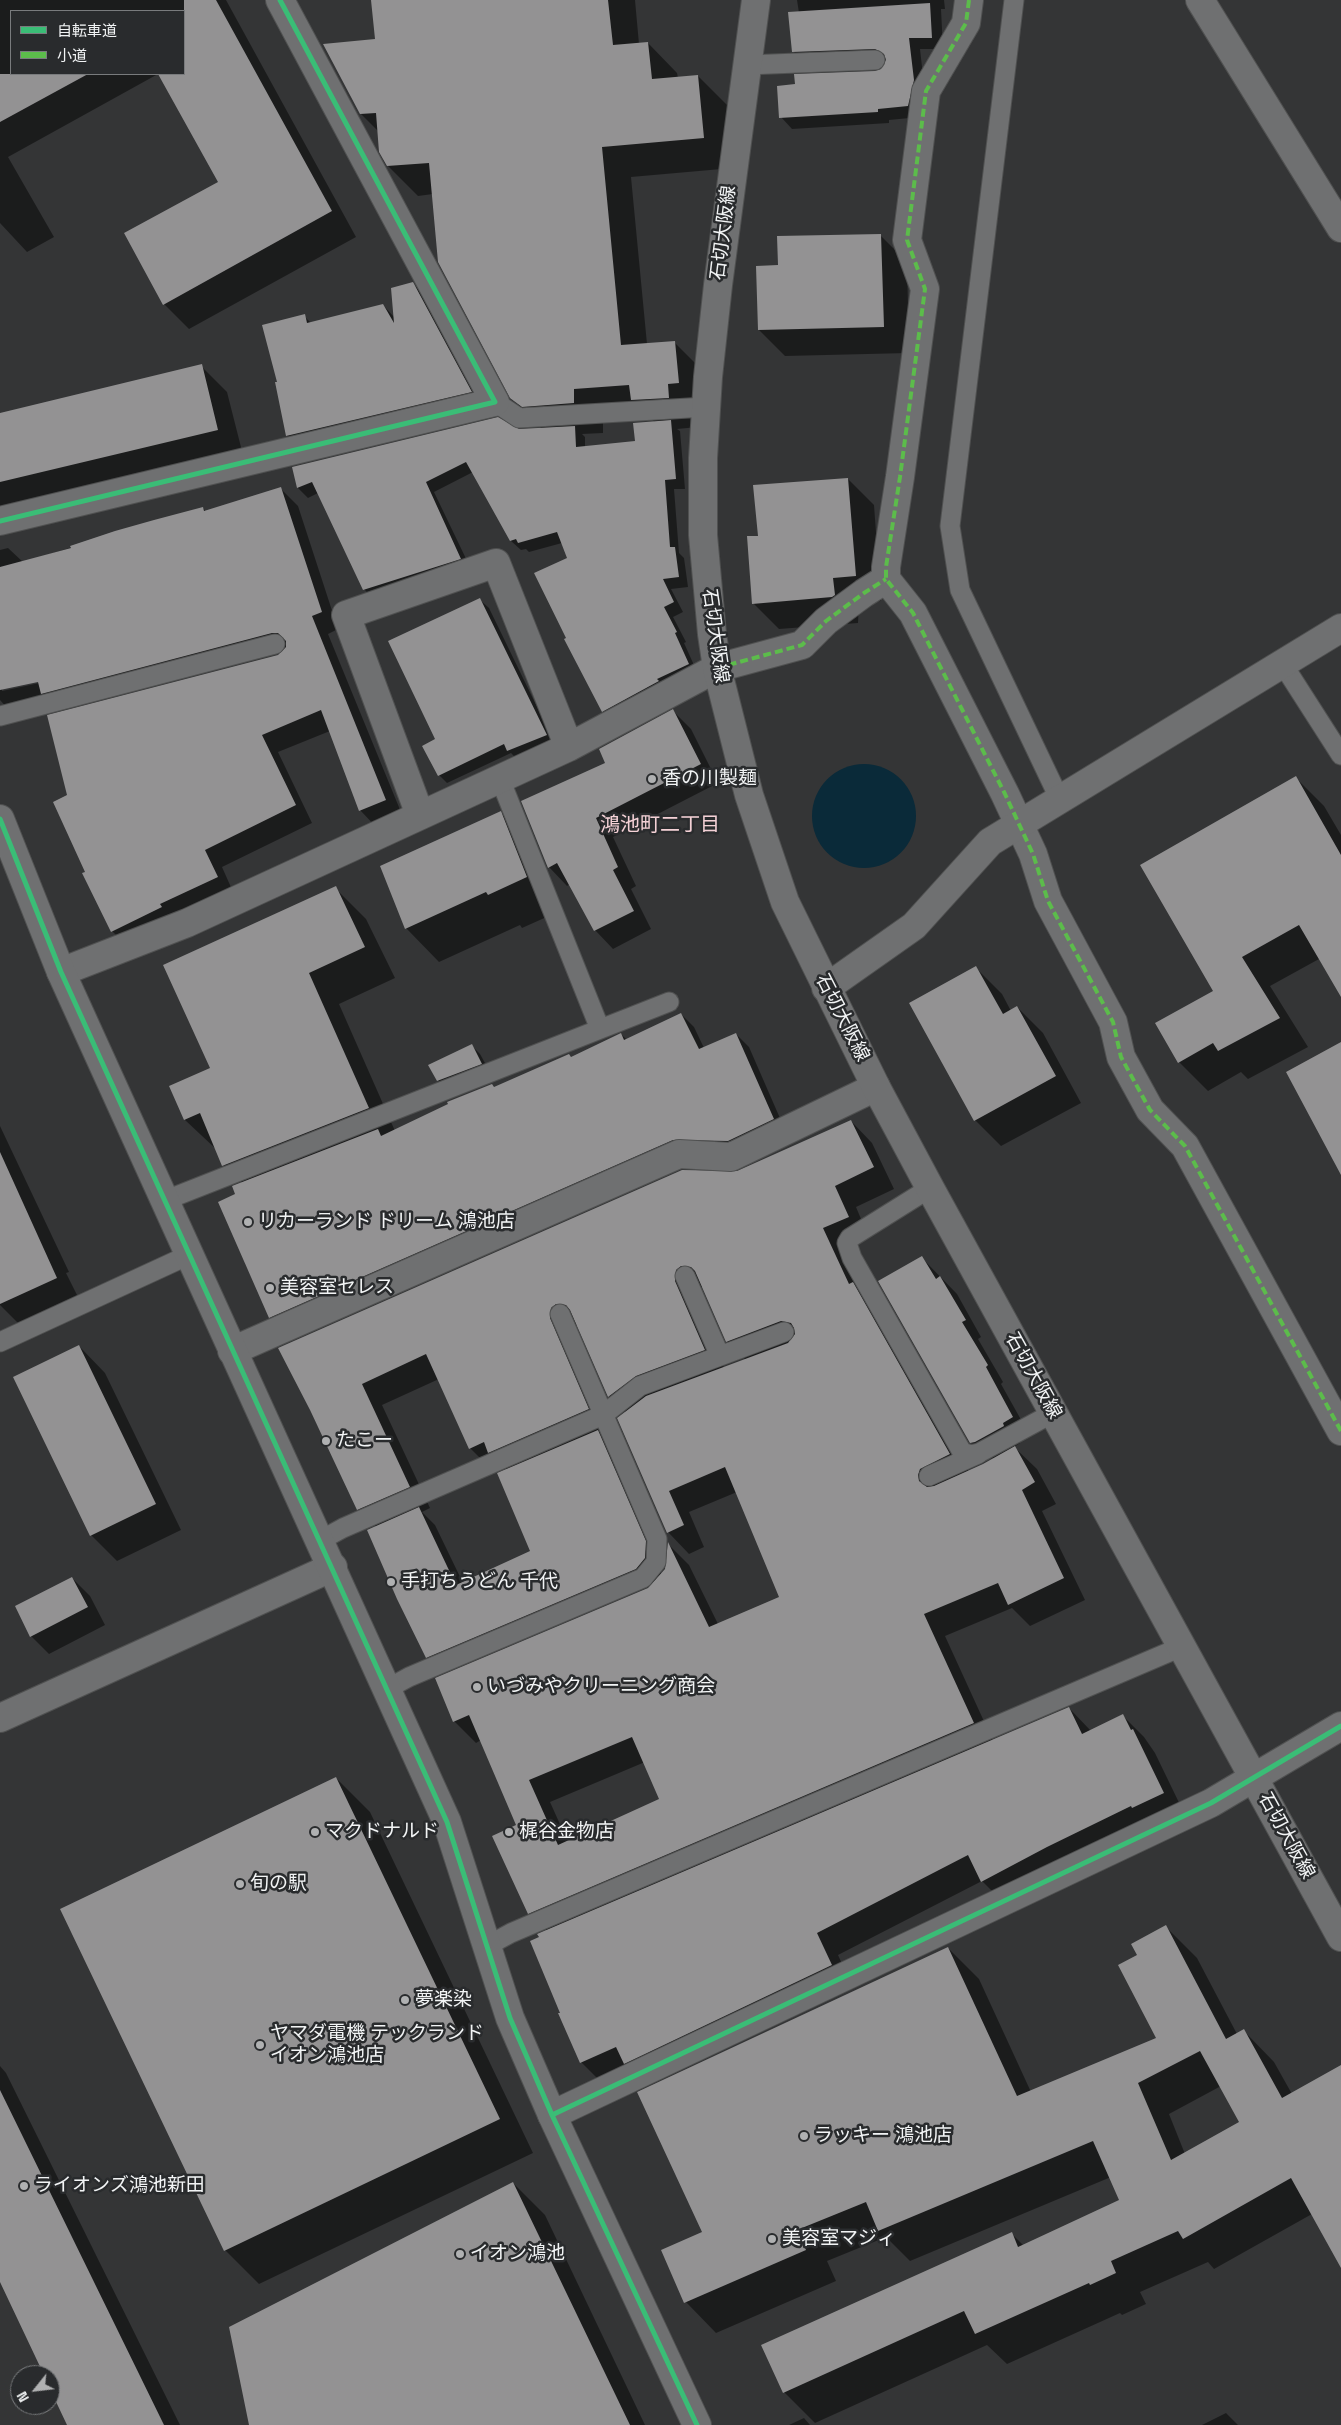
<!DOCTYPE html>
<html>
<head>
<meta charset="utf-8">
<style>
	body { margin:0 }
	#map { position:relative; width:1341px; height:2425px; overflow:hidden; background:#343536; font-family:"Space Grotesk","Noto Sans JP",sans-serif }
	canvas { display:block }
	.legend { position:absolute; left:10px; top:10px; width:175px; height:65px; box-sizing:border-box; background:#292b2d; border:1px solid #797b7d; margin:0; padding:6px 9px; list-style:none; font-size:15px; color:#f2f4f5 }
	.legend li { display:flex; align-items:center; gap:10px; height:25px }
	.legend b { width:25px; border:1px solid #797b7d }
	.north { position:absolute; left:10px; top:2365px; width:50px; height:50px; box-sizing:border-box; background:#292b2d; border:1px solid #797b7d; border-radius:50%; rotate:241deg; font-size:14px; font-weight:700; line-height:20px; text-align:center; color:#f2f4f5 }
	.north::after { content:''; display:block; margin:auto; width:18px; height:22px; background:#b0b1b2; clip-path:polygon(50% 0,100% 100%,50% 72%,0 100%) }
</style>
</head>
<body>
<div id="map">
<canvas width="1341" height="2425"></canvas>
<ul class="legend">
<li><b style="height:6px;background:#3abd76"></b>自転車道</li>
<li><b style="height:6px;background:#5cbc4b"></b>小道</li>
</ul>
<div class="north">N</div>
</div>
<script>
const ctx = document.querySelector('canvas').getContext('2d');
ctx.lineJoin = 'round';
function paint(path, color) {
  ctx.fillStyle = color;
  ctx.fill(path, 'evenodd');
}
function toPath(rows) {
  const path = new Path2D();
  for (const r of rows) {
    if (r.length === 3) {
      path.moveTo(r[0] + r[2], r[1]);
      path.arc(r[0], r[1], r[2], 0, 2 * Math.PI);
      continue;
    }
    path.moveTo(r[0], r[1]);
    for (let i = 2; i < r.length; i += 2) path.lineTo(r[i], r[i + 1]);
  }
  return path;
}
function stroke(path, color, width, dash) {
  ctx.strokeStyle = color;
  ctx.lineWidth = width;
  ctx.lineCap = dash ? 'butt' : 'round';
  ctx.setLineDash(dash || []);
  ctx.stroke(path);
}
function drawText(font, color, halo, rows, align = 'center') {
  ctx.font = font + ' "Space Grotesk","Noto Sans JP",sans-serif';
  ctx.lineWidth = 5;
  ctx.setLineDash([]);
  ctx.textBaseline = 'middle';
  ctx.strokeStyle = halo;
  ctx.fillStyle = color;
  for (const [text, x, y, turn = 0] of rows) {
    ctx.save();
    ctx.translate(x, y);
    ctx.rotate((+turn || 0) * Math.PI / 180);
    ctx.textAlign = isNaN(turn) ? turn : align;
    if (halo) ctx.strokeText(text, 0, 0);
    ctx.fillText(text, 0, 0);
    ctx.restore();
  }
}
const water = toPath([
	[864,816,52]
]);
const shadow = toPath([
	[0,0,226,0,356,237,189,329,164,304,219,182,160,74,184,74,184,11,11,11,11,74,158,74,8,157,54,237,27,252,0,223],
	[373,0,635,0,639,44,648,43,677,73,678,78,698,76,728,106,733,168,631,177,647,344,674,342,704,372,698,427,677,429,680,431,685,489,674,489,679,553,684,558,688,587,671,589,683,612,673,617,686,642,684,643,698,674,613,721,603,711,568,638,568,559,562,543,529,552,526,549,521,550,511,541,473,472,434,492,470,567,374,599,364,589,318,493,308,498,298,488,294,468,519,430,542,429,511,397,433,194,418,196,388,166,378,131,361,114,376,40],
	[648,415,655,423,637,442,585,447,585,437,582,434,603,433,603,419],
	[797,0,944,0,945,9,941,9,943,49,920,49,925,93,920,117,889,120,889,123,792,129,781,117,796,85,876,72,886,66,888,60,805,63,793,51,799,13],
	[881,236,907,262,909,353,785,356,759,330,780,266],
	[413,284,431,302,488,409,305,453,287,436,278,383,304,316,311,323,383,305,394,317],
	[201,366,227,392,243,455,0,514,0,415],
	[848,479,874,505,881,601,859,603,858,623,779,629,753,603,759,537],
	[281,489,298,506,338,629,328,634,403,817,377,828,360,810,330,731,278,752,312,823,222,867,234,894,129,948,112,931,86,872,69,796,283,652,59,710,49,700,8,709,0,700,0,550,8,548,23,562,203,508,206,512],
	[44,680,44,682,2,691,2,688],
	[480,600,489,608,555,744,517,759,511,753,447,783,439,775,437,740],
	[673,711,691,729,718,783,613,837,636,886,631,889,651,929,613,949,595,930,570,884,567,886,549,867,607,763],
	[1295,777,1324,806,1341,835,1341,995,1319,959,1270,986,1308,1047,1248,1079,1241,1072,1208,1091,1179,1062,1215,992],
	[500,812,534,846,560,911,522,928,520,925,439,962,406,928],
	[335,888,366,919,395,978,339,1004,395,1131,569,1055,572,1058,621,1034,627,1040,681,1014,694,1027,704,1048,736,1034,749,1047,786,1132,686,1152,283,1330,270,1317,245,1263,246,1262,236,1195,242,1183,224,1165,217,1150,185,1120,212,1069],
	[976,968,1002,994,1011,1011,1017,1007,1043,1033,1081,1103,1001,1146,975,1120],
	[472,1046,480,1054,490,1072,446,1089,438,1081],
	[851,1121,872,1143,894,1189,856,1207,869,1238,844,1250,969,1472,996,1458,987,1459,971,1442,922,1258,957,1294,981,1337,978,1339,1003,1382,1001,1384,1029,1434,1018,1440,1020,1443,1014,1447,1037,1469,1056,1504,1042,1511,1085,1600,1030,1626,1012,1608,945,1636,993,1741,1069,1708,1091,1731,1122,1715,1144,1737,1155,1753,1185,1815,1004,1903,982,1881,838,1955,853,1988,603,2084,581,2062,561,2013,541,1938,547,1931,529,1913,518,1826,481,1740,476,1743,454,1721,653,1585,443,1673,427,1657,377,1528,358,1509,280,1348,738,1172],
	[703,1286,727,1341,746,1360,724,1368,696,1303,697,1291],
	[578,1324,609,1396,626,1413,668,1532,689,1554,704,1547,689,1512,737,1492,781,1598,718,1624,689,1565,669,1545,666,1569,661,1575,661,1558,614,1447,601,1434,609,1431,572,1329],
	[439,1379,470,1448,491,1469,502,1465,507,1470,531,1552,463,1583,435,1525,422,1512,430,1508,382,1405],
	[645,1762,661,1800,568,1842,550,1802],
	[0,1126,69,1272,66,1273,81,1303,24,1329,0,1305],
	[79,1346,105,1373,181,1530,117,1561,91,1535],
	[72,1578,90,1596,105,1625,49,1654,31,1636],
	[336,1778,370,1812,533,2153,259,2284,225,2250,62,1909],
	[1166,1927,1197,1958,1237,2034,1244,2031,1274,2062,1292,2094,1341,2068,1341,2253,1312,2214,1214,2269,1208,2262,1140,2292,1146,2304,1122,2315,1120,2313,1007,2364,987,2345,815,2423,784,2392,1011,2233,1024,2246,1121,2200,1111,2177,910,2261,886,2237,827,2261,836,2281,716,2333,686,2302,704,2233,948,1948,979,1979,1031,2092,1158,2039,1138,1956],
	[1221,2086,1241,2123,1185,2154,1169,2114],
	[0,2066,6,2073,180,2425,68,2425,50,2386,50,2375,45,2375,0,2279],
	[513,2183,545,2215,645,2425,250,2425],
	[1226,2413,1238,2425,1202,2425],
	[804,2418,810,2425,789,2425]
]);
const building = toPath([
	[184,0,216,0,332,211,163,305,124,233,218,182,158,74,184,74],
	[371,0,608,0,613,45,648,42,652,79,698,75,704,138,602,147,621,345,675,341,679,383,668,384,669,398,631,400,629,385,574,389,574,403,522,407,510,398,438,262,429,163,387,166,379,152,376,113,360,114,323,44,375,39],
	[930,3,932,38,909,38,914,80,908,106,878,109,878,112,779,118,777,86,795,84,794,74,875,71,881,69,886,60,884,54,875,49,792,52,788,12],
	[0,74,88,74,0,122],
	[881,234,884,327,758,330,756,266,778,265,777,236],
	[413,282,472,392,286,436,275,382,277,382,262,325,305,314,307,323,383,304,394,323,391,288],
	[202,364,218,430,0,482,0,413],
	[498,417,519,429,575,426,576,447,635,441,633,423,671,420,676,479,665,480,670,547,675,547,679,577,663,579,674,602,664,607,677,632,675,633,689,664,657,679,659,681,602,712,564,639,566,638,534,573,567,558,557,532,518,543,516,539,510,541,466,462,426,482,461,559,363,590,312,482,297,488,292,467],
	[848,478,856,576,833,578,835,595,832,597,752,604,747,536,758,536,753,485],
	[281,487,322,612,312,616,386,800,359,811,321,710,262,735,296,805,205,850,218,877,160,904,162,907,111,932,82,873,85,872,53,802,67,795,47,715,278,655,286,647,286,641,278,633,272,633,41,694,38,682,0,690,0,567,71,548,70,546,115,531,154,520,203,507,204,511],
	[480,598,547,735,507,751,504,744,438,776,422,746,435,739,388,641],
	[673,709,701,764,596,818,618,867,613,870,634,911,594,931,557,863,548,868,521,801,605,763,599,749],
	[1296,776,1341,855,1341,997,1299,925,1242,957,1280,1018,1218,1051,1213,1043,1178,1063,1155,1023,1213,991,1140,865],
	[501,811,527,877,488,895,486,892,405,929,380,866],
	[336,886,365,947,309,973,369,1108,222,1166,200,1113,184,1120,169,1086,210,1068,163,965],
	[976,966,1003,1014,1017,1006,1056,1076,974,1121,909,1003],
	[681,1013,699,1049,736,1033,774,1119,728,1141,673,1140,269,1318,218,1202,235,1194,232,1186,378,1129,381,1136,448,1104,447,1102,492,1084,494,1087,569,1054,571,1057,621,1033,624,1040],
	[1341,1042,1341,1175,1286,1072],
	[472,1044,482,1064,437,1081,428,1065],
	[851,1120,874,1167,835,1186,849,1217,823,1228,849,1284,853,1282,950,1454,920,1469,918,1475,919,1481,927,1487,934,1486,983,1464,1015,1446,1035,1482,1022,1490,1064,1578,1008,1605,998,1583,924,1614,974,1723,528,1914,492,1836,516,1825,469,1715,453,1722,435,1678,648,1588,665,1569,668,1542,709,1627,779,1597,725,1467,669,1491,684,1525,667,1533,617,1418,646,1396,788,1343,795,1334,794,1328,791,1323,781,1321,726,1342,695,1271,691,1267,681,1266,676,1270,675,1281,705,1350,636,1376,608,1397,570,1310,566,1305,556,1304,551,1308,550,1318,589,1409,488,1453,484,1442,469,1449,426,1354,362,1384,410,1487,357,1510,310,1410,278,1348,682,1170,737,1171],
	[632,1737,659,1799,558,1845,529,1780],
	[0,1152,57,1278,0,1304],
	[922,1256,936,1279,940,1276,966,1320,962,1322,988,1365,986,1367,1013,1417,1003,1423,1004,1426,975,1442,970,1443,878,1281],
	[79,1345,156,1504,90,1536,13,1377],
	[598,1430,646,1541,645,1558,636,1569,426,1658,397,1599,367,1530,419,1507,456,1585,530,1551,497,1473],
	[72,1577,88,1607,30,1637,15,1606],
	[1069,1707,1082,1734,1123,1714,1131,1730,1133,1729,1164,1793,1132,1808,1131,1806,1047,1847,981,1882,968,1855,817,1933,832,1965,624,2064,616,2047,580,2063,558,2013,560,2013,530,1941,539,1937,537,1934],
	[336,1777,500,2119,224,2251,60,1909],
	[1166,1925,1226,2039,1244,2029,1282,2098,1341,2065,1341,2268,1291,2178,1183,2239,1178,2231,1111,2261,1116,2273,1090,2285,1089,2283,975,2334,964,2311,783,2393,761,2345,1012,2232,1018,2247,1119,2200,1093,2141,878,2231,866,2202,797,2230,806,2250,684,2303,661,2250,702,2232,637,2092,948,1947,1017,2096,1156,2038,1118,1965,1137,1955,1131,1944],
	[1200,2051,1239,2122,1171,2160,1138,2083],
	[0,2090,164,2425,67,2425,50,2389,50,2375,44,2375,0,2282],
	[513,2182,630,2425,249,2425,229,2327]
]);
const service = toPath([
	[1014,0,950,526,960,590,1060,800],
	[746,65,875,60],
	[495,402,519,418,706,407],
	[1282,663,1341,755],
	[0,716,275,644],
	[500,779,600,1029],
	[930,1188,850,1238,847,1243,852,1258,962,1452,971,1455,979,1453,1053,1413],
	[166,1200,669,1002],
	[685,1276,720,1356],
	[0,1342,191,1254],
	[929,1476,978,1454],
	[321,1540,343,1528,603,1415,640,1386,784,1332],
	[387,1689,409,1677,643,1578,656,1562,657,1539,560,1314],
	[487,1946,511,1933,1181,1647]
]);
const pedestrian = toPath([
	[969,0,966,23,926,91,907,240,925,289,900,477,886,567,886,579,913,613,1005,794,1033,854,1048,901,1113,1022,1121,1057,1150,1110,1185,1146,1341,1431],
	[717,668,802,645,826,621,864,593,886,579]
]);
const minor = toPath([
	[1200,0,1341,228],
	[0,521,495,402,280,0],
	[420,815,346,615,496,563,569,747],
	[61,972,187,923,569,747,717,668],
	[826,988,914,926,990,842,1341,628],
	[232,1351,679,1154,731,1157,876,1087],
	[0,1718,333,1567],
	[552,2115,1211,1803,1341,1726]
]);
const tertiary = toPath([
	[0,819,61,972,447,1822,510,2018,552,2115,697,2425]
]);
const secondary = toPath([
	[756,0,718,285,708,377,703,458,703,535,712,634,717,668,749,795,785,902,876,1087,930,1188,1341,1937]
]);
const quiet = toPath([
	[969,0,966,23,926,91,907,240,925,289,900,477,886,567,886,579,913,613,1005,794,1033,854,1048,901,1113,1022,1121,1057,1150,1110,1185,1146,1341,1431],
	[717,668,802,645,826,621,864,593,886,579]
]);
const cycleway = toPath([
	[0,521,495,402,280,0],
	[0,819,61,972,447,1822,510,2018,552,2115,697,2425],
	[552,2115,1211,1803,1341,1726]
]);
const markers = [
	[652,779,5,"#b0b1b2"],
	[248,1222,5,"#b0b1b2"],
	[270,1288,5,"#b0b1b2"],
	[326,1441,5,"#b0b1b2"],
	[391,1582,5,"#b0b1b2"],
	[477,1687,5,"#b0b1b2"],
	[315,1832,5,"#b0b1b2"],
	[509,1832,5,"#b0b1b2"],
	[240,1884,5,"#b0b1b2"],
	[405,2000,5,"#b0b1b2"],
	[260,2045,5,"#b0b1b2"],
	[804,2136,5,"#b0b1b2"],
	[24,2186,5,"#b0b1b2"],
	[772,2239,5,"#b0b1b2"],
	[460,2254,5,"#b0b1b2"]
];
const streetNames = [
	["石切大阪線",724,233,-83],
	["石切大阪線",715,636,82],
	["石切大阪線",842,1018,63],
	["石切大阪線",1033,1376,61],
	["石切大阪線",1286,1836,61]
];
const poiNames = [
	["香の川製麺",662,779],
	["リカーランド ドリーム 鴻池店",258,1222],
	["美容室セレス",280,1288],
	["たこー",336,1441],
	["手打ちうどん 千代",401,1582],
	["いづみやクリーニング商会",487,1687],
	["マクドナルド",325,1832],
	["梶谷金物店",519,1832],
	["旬の駅",250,1884],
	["夢楽染",415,2000],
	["ヤマダ電機 テックランド",270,2034],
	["イオン鴻池店",270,2056],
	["ラッキー 鴻池店",814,2136],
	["ライオンズ鴻池新田",34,2186],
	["美容室マジィ",782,2239],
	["イオン鴻池",470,2254]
];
const neighbourhoodNames = [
	["鴻池町二丁目",660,826]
];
paint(water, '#0a2a39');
paint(shadow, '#0007');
paint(building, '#939293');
stroke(service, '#505151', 21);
stroke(pedestrian, '#505151', 30);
stroke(minor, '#505151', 30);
stroke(tertiary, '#505151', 30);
stroke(secondary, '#505151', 30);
stroke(service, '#6f7071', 19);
stroke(pedestrian, '#6f7071', 28);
stroke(minor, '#6f7071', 28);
stroke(tertiary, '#6f7071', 28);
stroke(secondary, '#6f7071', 28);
stroke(quiet, '#5cbc4b', 4, [8, 4]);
stroke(cycleway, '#3abd76', 5);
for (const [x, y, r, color] of markers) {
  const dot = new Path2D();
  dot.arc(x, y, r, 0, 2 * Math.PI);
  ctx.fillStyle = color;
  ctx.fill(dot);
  stroke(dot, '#292b2d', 2);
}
drawText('19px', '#f2f4f5', '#292b2d', streetNames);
drawText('19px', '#f2f4f5', '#292b2d', poiNames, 'left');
drawText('20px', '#f4d1d6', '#292b2d', neighbourhoodNames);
</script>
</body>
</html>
